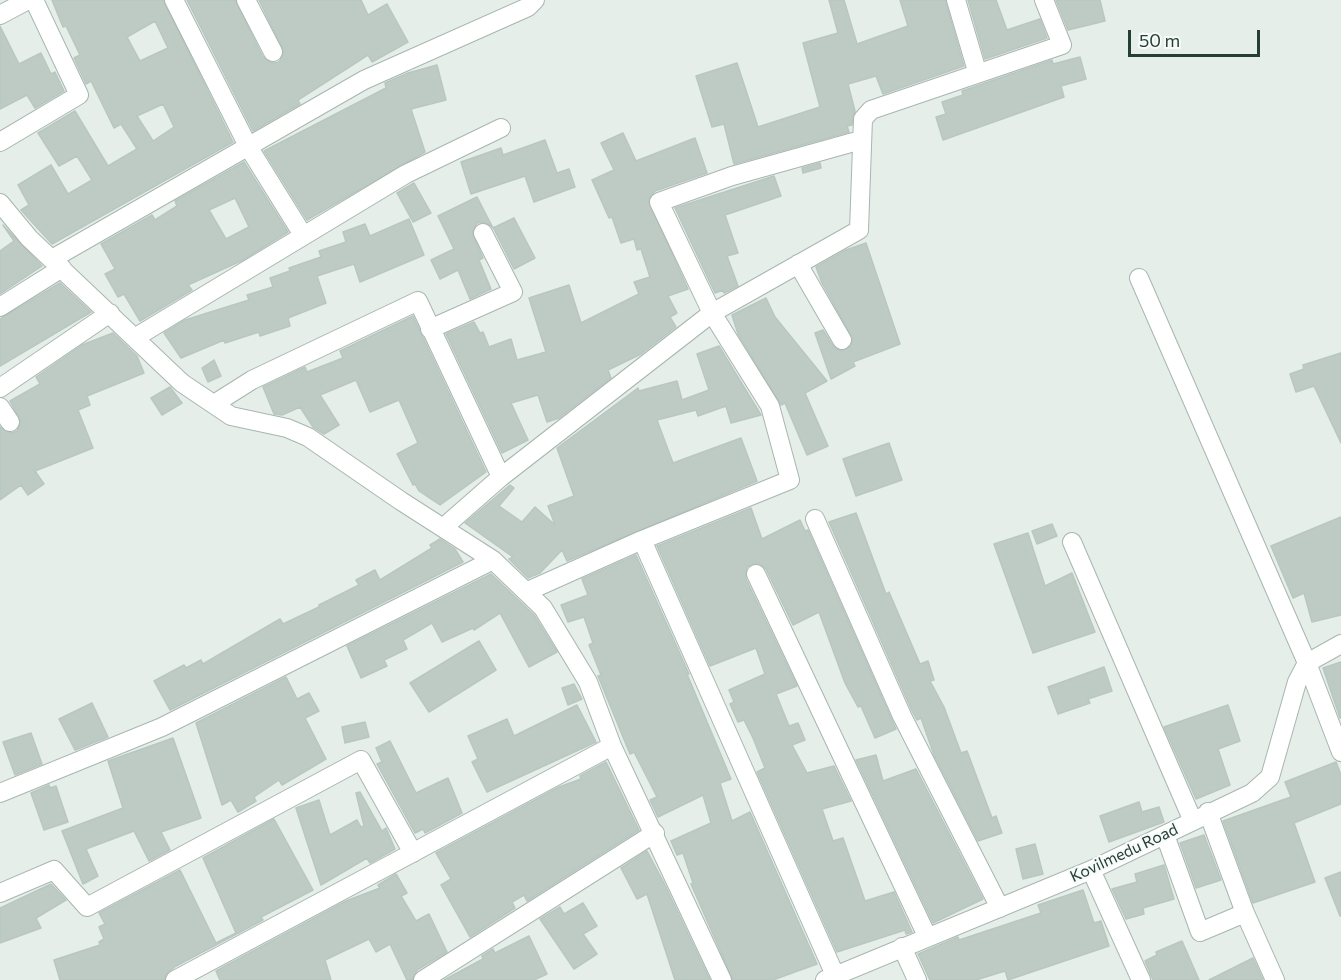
<!DOCTYPE html>
<html>
<head>
<meta charset="utf-8">
<style>
	body { margin:0 }
	#map { position:relative; width:1341px; height:980px; overflow:hidden; background:#e5eee9; font-family:Commissioner,sans-serif }
	canvas { display:block }
	.scale { position:absolute; left:1128px; top:30px; width:132px; height:27px; box-sizing:border-box; border:3px solid #253f36; border-top:0; padding-left:8px; font-size:18px; line-height:21px; white-space:nowrap; color:#253f36; -webkit-text-stroke:4px #f6faf8; paint-order:stroke }
</style>
</head>
<body>
<div id="map">
<canvas width="1341" height="980"></canvas>
<div class="scale">50 m</div>
</div>
<script>
const ctx = document.querySelector('canvas').getContext('2d');
ctx.lineJoin = 'round';
function paint(path, color) {
  ctx.fillStyle = color;
  ctx.fill(path, 'evenodd');
}
function toPath(rows) {
  const path = new Path2D();
  for (const r of rows) {
    path.moveTo(r[0], r[1]);
    for (let i = 2; i < r.length; i += 2) path.lineTo(r[i], r[i + 1]);
  }
  return path;
}
function stroke(path, color, width, dash) {
  ctx.strokeStyle = color;
  ctx.lineWidth = width;
  ctx.lineCap = dash ? 'butt' : 'round';
  ctx.setLineDash(dash || []);
  ctx.stroke(path);
}
function drawText(font, color, halo, rows, align = 'center') {
  ctx.font = font + ' Commissioner,sans-serif';
  ctx.lineWidth = 4.5;
  ctx.setLineDash([]);
  ctx.textBaseline = 'middle';
  ctx.strokeStyle = halo;
  ctx.fillStyle = color;
  for (const [text, x, y, turn = 0] of rows) {
    ctx.save();
    ctx.translate(x, y);
    ctx.rotate((+turn || 0) * Math.PI / 180);
    ctx.textAlign = isNaN(turn) ? turn : align;
    if (halo) ctx.strokeText(text, 0, 0);
    ctx.fillText(text, 0, 0);
    ctx.restore();
  }
}
const building = toPath([
	[52,0,163,0,233,142,52,244,21,210,29,205,18,185,51,165,68,194,92,180,77,156,59,166,38,133,75,111,108,166,137,149,121,124,114,128,91,81,86,84,74,58,80,55,66,26,63,27,52,0],
	[155,21,168,48,140,61,127,37,155,21],
	[163,104,174,127,153,141,137,116,163,104],
	[187,0,235,0,263,57,272,63,279,62,284,52,259,0,361,0,368,15,387,4,408,42,372,62,368,55,298,100,300,104,253,131,187,0],
	[829,0,844,0,857,44,908,26,900,0,945,0,964,66,883,94,876,76,848,84,855,111,852,125,847,126,849,132,734,164,724,124,712,127,696,76,737,63,758,127,820,107,803,43,838,33,829,0],
	[968,0,996,0,1007,30,1040,19,1047,38,985,59,968,0],
	[1056,0,1100,0,1105,21,1068,30,1056,0],
	[0,26,19,64,41,53,51,74,55,72,64,91,35,108,27,95,0,109,0,26],
	[1080,57,1086,79,1061,86,1064,97,943,140,936,117,946,114,942,102,963,95,962,91,1052,60,1053,64,1080,57],
	[437,65,446,100,411,109,425,152,307,220,264,151,386,88,385,83,408,73,437,65],
	[623,133,636,161,695,138,707,173,655,191,648,200,688,289,668,296,677,313,670,317,676,327,641,354,608,370,611,378,559,418,547,422,538,395,511,403,528,440,502,453,446,334,474,322,480,333,483,332,489,347,511,339,517,360,546,352,529,298,569,285,581,323,639,294,634,282,650,277,641,249,637,250,634,239,621,243,612,217,609,218,592,180,614,170,601,143,623,133],
	[545,140,557,173,569,169,575,187,534,202,525,176,471,194,461,162,501,148,503,155,545,140],
	[244,162,288,232,243,260,188,285,192,290,140,321,124,294,118,297,105,274,115,269,101,244,152,215,155,220,177,206,175,201,244,162],
	[235,198,249,227,226,239,209,210,235,198],
	[820,163,821,168,803,173,802,168,820,163],
	[774,176,781,196,725,215,738,253,727,256,738,286,724,293,723,290,715,293,675,208,774,176],
	[414,183,431,213,413,222,397,193,414,183],
	[477,197,493,228,514,218,535,258,514,269,493,227,484,222,477,223,472,233,483,258,479,260,491,289,470,299,458,270,440,279,431,260,454,249,438,216,477,197],
	[409,219,424,255,360,282,354,264,317,276,326,303,288,318,290,326,260,336,259,332,225,343,224,340,181,358,164,333,185,320,249,300,247,295,273,287,270,278,290,271,289,268,321,257,319,251,346,242,343,232,365,224,370,236,409,219],
	[3,225,42,266,0,294,0,251,14,241,3,225],
	[866,243,900,344,853,362,855,366,831,379,815,333,823,330,833,346,841,351,851,346,853,339,822,283,816,267,846,250,866,243],
	[60,283,91,312,0,366,0,319,60,283],
	[766,298,775,317,827,381,805,393,828,446,807,455,785,403,781,405,738,334,732,315,766,298],
	[413,316,486,472,440,505,419,491,415,484,413,485,397,454,418,443,399,400,370,412,356,380,320,395,339,425,324,434,313,427,300,407,282,415,274,414,263,387,305,367,307,372,343,358,340,351,413,316],
	[113,333,137,356,144,373,87,396,90,405,78,410,93,448,35,471,44,484,28,495,21,485,0,500,0,427,11,433,17,431,21,422,10,401,40,384,36,377,82,345,113,333],
	[719,346,761,415,731,423,726,406,698,416,696,410,657,420,673,463,741,438,757,481,567,561,562,550,540,573,528,578,509,559,513,557,465,523,510,485,514,488,499,506,522,522,535,507,555,525,548,506,574,496,557,448,638,388,639,391,677,381,682,400,709,390,697,354,719,346],
	[1341,353,1341,443,1314,386,1296,392,1290,374,1304,369,1303,365,1341,353],
	[214,360,221,376,208,382,202,368,214,360],
	[170,387,182,403,162,415,151,398,170,387],
	[889,443,902,480,856,496,843,459,889,443],
	[751,508,762,539,800,520,805,531,808,530,896,729,875,738,861,706,858,707,845,683,819,612,793,625,766,569,758,563,747,567,746,579,797,686,776,694,789,726,798,723,805,740,792,745,807,773,834,766,851,801,822,809,833,841,843,838,865,901,894,892,912,932,906,934,905,930,837,952,757,772,765,768,753,738,744,720,738,722,730,704,734,702,729,690,765,674,756,648,710,666,657,546,751,508],
	[856,513,886,594,889,592,920,664,928,661,934,680,930,681,944,707,961,753,967,751,992,818,996,816,1002,833,978,841,934,755,921,718,917,720,912,711,829,522,856,513],
	[1341,517,1341,615,1312,622,1304,593,1293,598,1271,546,1341,517],
	[1052,524,1057,536,1037,544,1032,531,1052,524],
	[1028,533,1045,586,1072,573,1095,632,1033,653,994,544,1028,533],
	[440,539,455,549,463,562,170,710,154,681,184,665,186,668,201,660,203,664,280,619,283,624,319,607,319,605,359,585,356,580,375,570,380,580,432,548,430,545,440,539],
	[636,555,689,674,687,674,731,779,720,783,732,821,750,812,817,964,773,980,733,980,691,884,693,883,683,853,677,855,671,841,711,823,703,795,658,817,650,800,657,797,634,752,630,754,598,676,601,675,589,645,593,643,584,617,568,622,561,605,588,595,582,579,636,555],
	[491,574,534,615,557,652,529,667,500,613,474,630,473,628,442,642,432,623,403,640,407,649,384,660,387,666,361,678,347,646,491,574],
	[479,641,496,670,429,712,410,683,479,641],
	[1341,662,1341,718,1340,718,1323,668,1341,662],
	[1104,667,1112,691,1088,699,1090,703,1058,714,1048,687,1104,667],
	[286,677,297,699,309,693,319,711,305,718,326,759,282,785,279,780,254,797,256,801,238,812,231,800,222,805,196,723,286,677],
	[574,684,582,699,568,705,562,688,574,684],
	[92,703,108,737,75,750,59,719,92,703],
	[577,705,596,742,487,792,472,762,478,759,468,736,507,719,514,736,577,705],
	[1228,705,1240,741,1218,749,1230,785,1196,799,1164,727,1228,705],
	[365,722,369,737,345,743,342,727,365,722],
	[31,733,42,764,15,775,3,742,31,733],
	[173,738,201,818,161,832,170,850,149,861,134,831,86,849,98,876,83,884,62,831,123,808,108,761,173,738],
	[390,741,416,793,448,778,462,813,425,833,423,829,415,833,377,764,382,762,376,748,390,741],
	[876,755,883,781,916,769,983,899,933,923,856,760,876,755],
	[606,762,639,830,527,901,524,895,512,902,515,908,470,937,441,885,451,879,436,853,559,787,581,779,580,776,606,762],
	[1336,762,1341,775,1341,804,1294,823,1315,882,1253,903,1223,821,1291,797,1285,782,1336,762],
	[49,785,50,788,56,786,68,822,44,830,31,793,49,785],
	[360,792,382,831,386,828,395,849,370,863,367,858,321,885,296,808,319,800,330,835,357,820,361,827,364,826,356,793,360,792],
	[1139,802,1142,812,1159,807,1164,822,1109,842,1100,816,1139,802],
	[274,819,313,890,261,917,263,920,176,966,166,974,164,980,60,980,54,960,100,945,99,942,104,939,99,927,105,924,99,913,180,870,216,943,236,933,203,858,274,819],
	[1204,835,1221,880,1196,888,1180,843,1204,835],
	[1035,844,1043,874,1023,879,1016,849,1035,844],
	[647,851,664,883,710,980,675,980,647,894,637,899,621,868,647,851],
	[1164,865,1174,899,1143,908,1144,914,1126,919,1112,889,1137,882,1135,874,1164,865],
	[1341,872,1341,916,1340,916,1325,878,1341,872],
	[396,874,407,893,401,896,416,921,429,914,447,952,417,970,412,980,407,980,390,944,376,952,369,939,325,960,331,980,220,980,216,971,346,901,380,888,378,885,396,874],
	[51,884,66,900,36,918,41,928,0,943,0,908,51,884],
	[1083,890,1094,923,1101,921,1109,946,1008,980,1005,971,976,980,930,980,918,954,958,937,959,940,1041,913,1038,905,1083,890],
	[583,903,597,926,583,934,597,954,574,969,540,919,560,907,564,914,583,903],
	[529,936,547,974,534,980,444,980,483,959,482,956,493,949,495,953,529,936],
	[1182,941,1199,980,1153,980,1145,961,1157,955,1156,952,1182,941],
	[1253,958,1263,980,1209,980,1253,958]
]);
const minor = toPath([
	[174,0,249,148,303,235],
	[246,0,273,52],
	[956,0,977,71],
	[0,15,28,0],
	[0,142,79,95,34,0],
	[0,203,29,238,182,383,231,416,287,428,308,437,401,501,493,560,543,608,588,682,612,746,722,980],
	[52,259,364,80,528,7,535,0],
	[798,264,842,340],
	[1139,278,1307,663,1341,752],
	[0,307,62,268],
	[430,329,513,292,483,233],
	[136,337,406,174,501,128],
	[0,388,110,313],
	[214,404,252,380,418,301,501,477],
	[0,407,10,422],
	[815,519,902,716,1000,908],
	[444,527,501,477,712,313,859,230,863,119,871,110,1062,45,1044,0],
	[642,540,835,975],
	[1072,542,1192,819],
	[756,574,927,936],
	[528,591,642,540,790,480,770,406,712,313,659,202,732,176,861,140],
	[0,793,162,727,493,560],
	[1208,812,1245,913,1275,980],
	[1165,835,1200,932,1245,913],
	[1091,870,1141,980],
	[0,893,54,870,87,907,361,760,413,853],
	[902,947,917,980],
	[175,980,612,746],
	[423,980,655,833],
	[825,980,1091,870,1252,793,1270,777,1297,682,1307,663,1341,644]
]);
const streetNames = [
	["Kovilmedu Road",1124,853,-25]
];
paint(building, '#becbc5');
stroke(building, '#b8c7bf', 1.5);
stroke(minor, '#a8b6b0', 20);
stroke(minor, '#fff', 18);
drawText('16px', '#253f36', '#f6faf8', streetNames);
</script>
</body>
</html>
